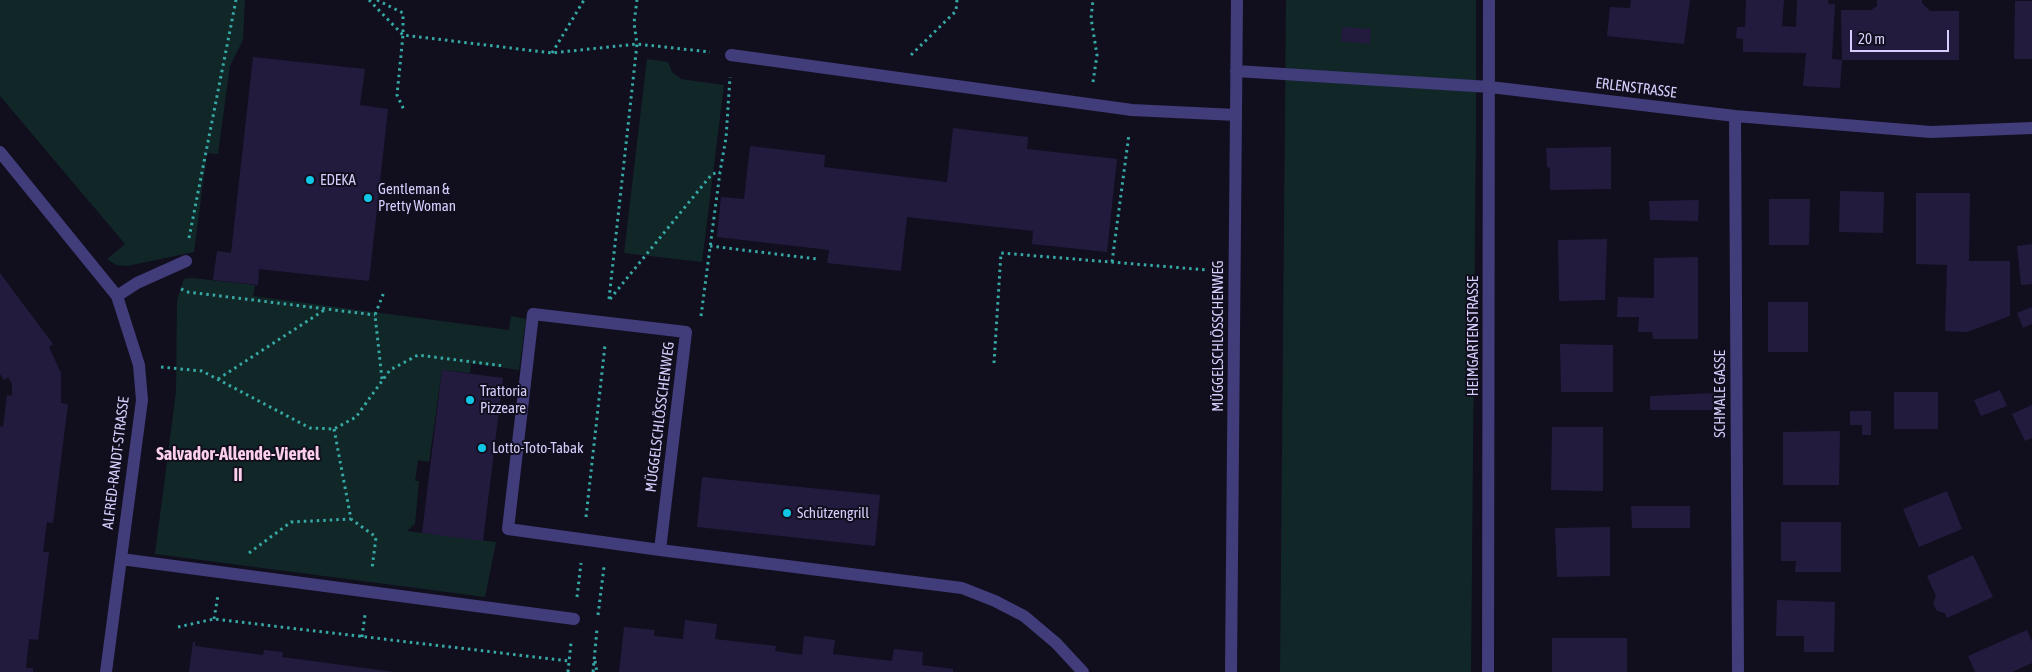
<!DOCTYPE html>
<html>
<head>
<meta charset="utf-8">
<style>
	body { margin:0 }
	#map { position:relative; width:2032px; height:672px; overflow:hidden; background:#110e1e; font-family:"Asap Condensed",sans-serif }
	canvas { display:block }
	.scale { position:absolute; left:1850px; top:30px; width:99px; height:22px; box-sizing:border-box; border:2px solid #d5cefc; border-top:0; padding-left:6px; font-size:15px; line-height:18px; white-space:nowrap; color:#d5cefc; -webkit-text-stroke:4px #110e1e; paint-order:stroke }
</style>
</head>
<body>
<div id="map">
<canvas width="2032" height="672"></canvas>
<div class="scale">20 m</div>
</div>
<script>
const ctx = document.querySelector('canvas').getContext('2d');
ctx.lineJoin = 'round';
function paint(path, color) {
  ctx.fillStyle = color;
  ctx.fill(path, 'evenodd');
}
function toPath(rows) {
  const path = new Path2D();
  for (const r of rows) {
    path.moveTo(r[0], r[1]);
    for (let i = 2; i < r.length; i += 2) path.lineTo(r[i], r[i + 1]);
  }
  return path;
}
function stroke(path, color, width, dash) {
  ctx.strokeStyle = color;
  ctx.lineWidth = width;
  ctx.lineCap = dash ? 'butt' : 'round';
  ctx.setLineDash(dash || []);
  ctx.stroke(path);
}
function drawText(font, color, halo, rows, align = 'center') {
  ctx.font = font + ' "Asap Condensed",sans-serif';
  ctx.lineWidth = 4;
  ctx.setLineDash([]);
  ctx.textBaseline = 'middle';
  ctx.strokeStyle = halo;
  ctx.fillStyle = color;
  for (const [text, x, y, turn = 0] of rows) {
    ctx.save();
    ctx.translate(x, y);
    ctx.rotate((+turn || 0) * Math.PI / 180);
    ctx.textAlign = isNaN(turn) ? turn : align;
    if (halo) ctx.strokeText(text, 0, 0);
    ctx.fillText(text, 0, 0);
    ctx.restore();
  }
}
const green = toPath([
	[0,0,245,0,243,40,230,66,218,154,207,153,194,252,127,266,116,265,107,259,125,244,0,96],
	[1286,0,1476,0,1476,123,1471,672,1280,672],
	[647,59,668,62,672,72,681,79,724,85,702,262,624,253],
	[192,278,255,285,253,296,509,330,511,316,526,319,519,370,471,363,470,373,442,370,429,462,418,460,415,481,419,481,415,524,407,531,496,542,485,597,155,554,176,392,177,300,184,279]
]);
const building = toPath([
	[1631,0,1690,0,1684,44,1607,36,1610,7,1630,8],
	[1746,0,1784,0,1782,26,1796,27,1797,0,1828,0,1829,4,1835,4,1832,59,1842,60,1840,88,1803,86,1806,53,1743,52,1743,39,1736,38,1737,27,1745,27],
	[1877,0,1922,0,1922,3,1930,11,1959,11,1959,60,1842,60,1841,10,1871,10,1877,6],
	[2015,1,2032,1,2032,59,2014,59],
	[1342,27,1371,29,1370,44,1341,41],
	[253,57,365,69,360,105,388,109,369,281,259,269,258,285,213,280,217,251,231,253],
	[953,128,1028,137,1027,149,1117,159,1107,252,1032,244,1033,231,907,217,901,271,827,263,829,250,717,237,721,197,744,199,750,146,825,155,824,167,947,182],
	[1611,147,1611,189,1550,190,1550,168,1547,167,1546,148],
	[1840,191,1884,192,1883,233,1839,232],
	[1916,193,1970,193,1969,261,2010,261,2010,316,1967,332,1945,331,1947,265,1916,264],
	[1769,199,1810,199,1809,245,1769,245],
	[1699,200,1698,221,1650,220,1649,201],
	[1607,239,1605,300,1559,301,1558,240],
	[2032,244,2032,284,2021,285,2017,246],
	[1698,257,1698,339,1653,339,1652,332,1638,332,1639,317,1617,317,1618,297,1654,298,1654,258],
	[0,273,53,344,49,347,61,373,61,403,68,404,53,523,47,522,43,552,49,552,38,640,29,639,26,668,33,668,33,672,0,672,0,426,3,427,7,395,12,396,12,384,8,377,4,380,0,374],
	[1768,302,1808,302,1808,352,1768,352],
	[2032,307,2032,324,2023,328,2017,313],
	[1560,344,1613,345,1613,392,1561,392],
	[442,370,503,378,483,541,422,533],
	[2000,390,2007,406,1981,416,1974,400],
	[1894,392,1938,392,1938,429,1894,429],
	[1714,393,1713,410,1650,410,1650,396],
	[2032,405,2032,438,2025,441,2012,414],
	[1850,411,1871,411,1871,435,1862,435,1862,425,1850,425],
	[1552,427,1603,427,1603,491,1551,490],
	[1840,431,1839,485,1783,485,1783,432],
	[702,477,880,495,875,546,697,527],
	[1947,491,1962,529,1919,547,1903,509],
	[1631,506,1690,506,1690,528,1632,528],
	[1781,522,1841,522,1841,572,1795,572,1796,561,1781,561],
	[1610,527,1610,576,1557,577,1555,528],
	[1973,555,1993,597,1947,618,1945,613,1937,611,1933,603,1936,596,1927,576],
	[1777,600,1835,602,1834,652,1804,652,1804,636,1776,636],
	[685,620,717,624,715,639,776,646,775,651,802,655,804,636,835,640,833,654,892,661,894,649,923,652,922,665,953,669,953,672,619,672,624,627,655,630,654,636,683,639],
	[2027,630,2032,642,2032,663,2012,672,1975,672,1968,656],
	[1552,638,1627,638,1627,672,1552,672],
	[193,642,195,642,195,646,263,655,264,650,283,652,282,657,394,672,189,672]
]);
const path = toPath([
	[369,0,403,35,552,53,637,44,710,52],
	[377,0,403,13,403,35,397,95,404,110],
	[552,53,584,0],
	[911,55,956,11,957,0],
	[1093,82,1097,55,1091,18,1093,0],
	[189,238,236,0],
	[710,246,817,259],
	[1112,262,1129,134],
	[181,289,188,292,375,315],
	[609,299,637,44,634,23,637,0],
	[610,299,712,174,720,172],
	[701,316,720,172,726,138,730,77],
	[994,363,1001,253,1208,270],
	[161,367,202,371,310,428,334,429,356,417,390,370,418,355,504,366],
	[218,379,326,309],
	[382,379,375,315,384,292],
	[334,429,351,519,376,537,372,569],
	[586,517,605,345],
	[249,553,291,522,351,519],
	[577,597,581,563],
	[598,615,604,567],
	[214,619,218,595],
	[178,627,214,619,569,661],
	[362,637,365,615],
	[595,661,597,672],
	[568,672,571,643],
	[593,672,597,629]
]);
const minor = toPath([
	[731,55,1132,110,1236,115],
	[1236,71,1490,87,1735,116,1931,132,2032,128],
	[1735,116,1738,672],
	[0,152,117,296,139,365,142,400,106,672],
	[117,296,137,283,186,261],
	[660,550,686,332,533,314,508,529,660,550,962,588,995,601,1024,616,1056,643,1083,672],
	[121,559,574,619],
	[1231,672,1237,0],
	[1488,672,1489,0]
]);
const markers = [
	[310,180,5,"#10c8e5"],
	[368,198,5,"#10c8e5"],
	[470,400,5,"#10c8e5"],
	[482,448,5,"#10c8e5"],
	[787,513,5,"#10c8e5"]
];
const streetNames = [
	["ERLENSTRASSE",1636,88,7],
	["MÜGGELSCHLÖSSCHENWEG",1218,336,-90],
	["HEIMGARTENSTRASSE",1473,336,-90],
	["SCHMALE GASSE",1720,394,-90],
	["MÜGGELSCHLÖSSCHENWEG",660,417,-83],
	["ALFRED-RANDT-STRASSE",116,463,-83]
];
const poiNames = [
	["EDEKA",320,180],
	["Gentleman &",378,189],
	["Pretty Woman",378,206],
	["Trattoria",480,391],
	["Pizzeare",480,408],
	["Lotto-Toto-Tabak",492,448],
	["Schützengrill",797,513]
];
const quarterNames = [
	["Salvador-Allende-Viertel",238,454],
	["II",238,475]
];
paint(green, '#112727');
paint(building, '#231b3e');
stroke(path, '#36a8a5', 3, [2.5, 4]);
stroke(minor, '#413c7a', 12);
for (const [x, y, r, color] of markers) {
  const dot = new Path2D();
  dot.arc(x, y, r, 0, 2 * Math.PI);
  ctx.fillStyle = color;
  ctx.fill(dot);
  stroke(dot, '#110e1e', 2);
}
drawText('15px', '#d5cefc', '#110e1e', streetNames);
drawText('15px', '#d5cefc', '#110e1e', poiNames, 'left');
drawText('bold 18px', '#fcd0ea', '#110e1e', quarterNames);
</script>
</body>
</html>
